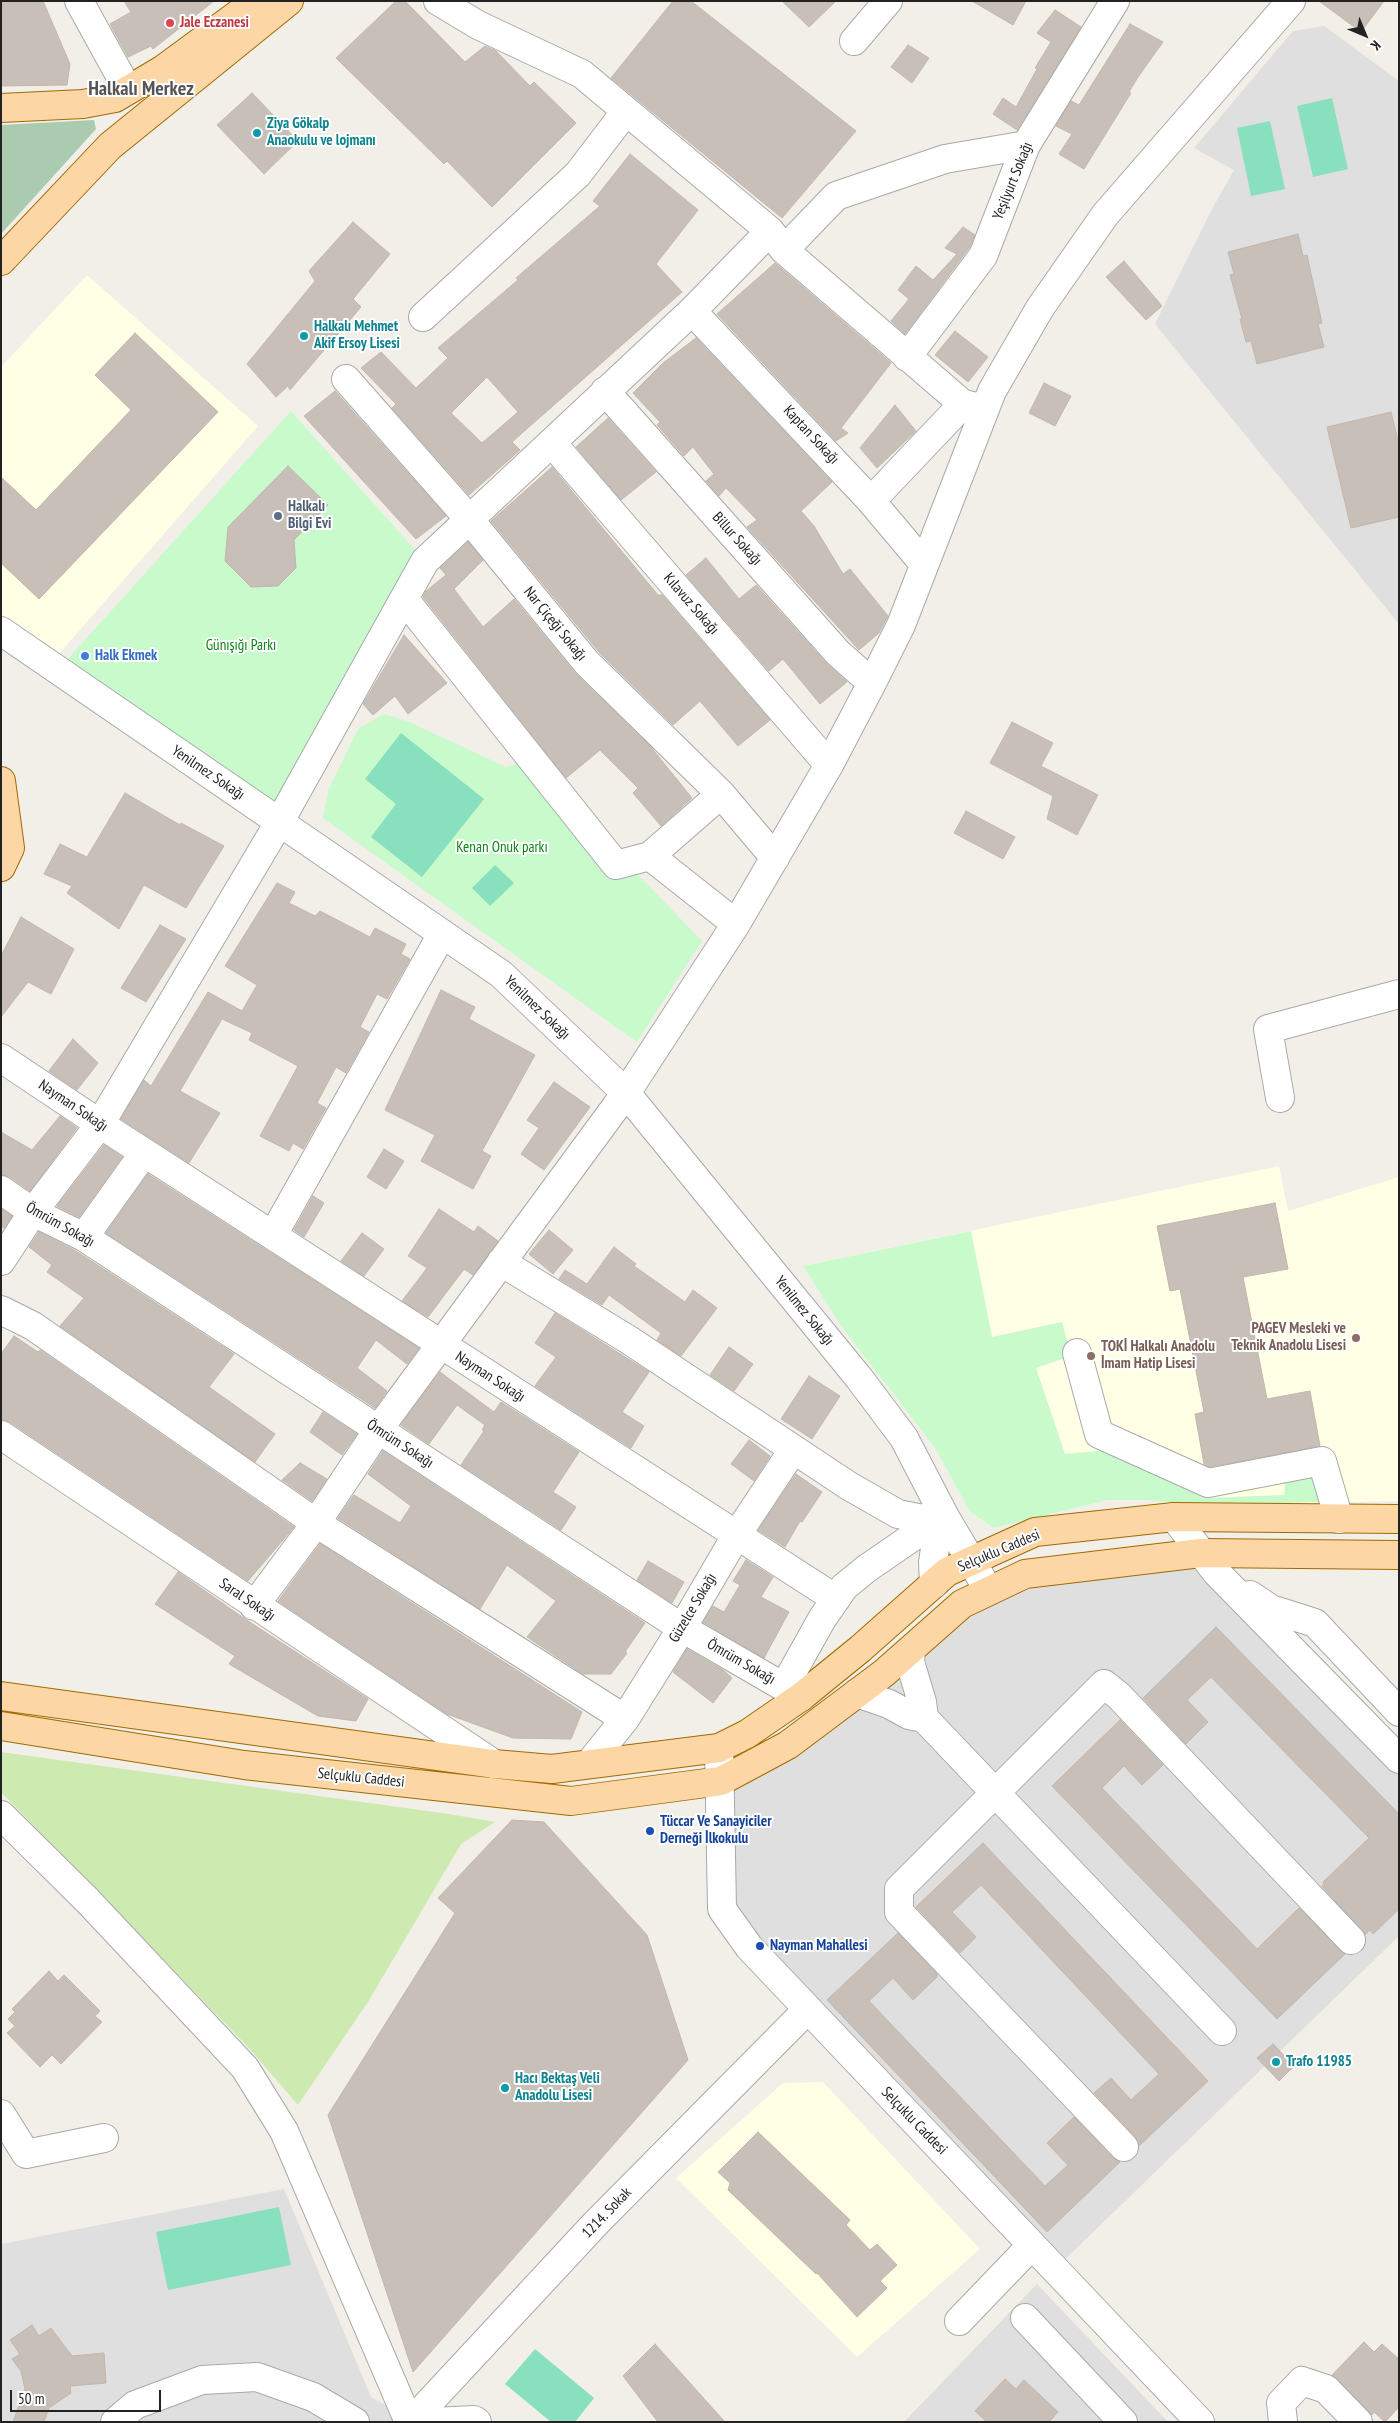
<!DOCTYPE html>
<html>
<head>
<meta charset="utf-8">
<style>
	body { margin:0 }
	#map { position:relative; width:1400px; height:2423px; overflow:hidden; background:#f2efe9; font-family:"PT Sans Narrow",sans-serif }
	canvas { display:block }
	.frame { position:absolute; inset:0; border:2px solid #222; pointer-events:none }
	.north { position:absolute; left:1340px; top:10px; width:50px; height:50px; -webkit-text-stroke:4px #fff; paint-order:stroke; rotate:135deg; font-size:14px; font-weight:700; line-height:20px; text-align:center; color:#222 }
	.north::after { content:''; display:block; margin:auto; width:18px; height:22px; background:#222; clip-path:polygon(50% 0,100% 100%,50% 72%,0 100%) }
	.scale { position:absolute; left:10px; top:2390px; width:151px; height:22px; box-sizing:border-box; border:2px solid #222; border-top:0; padding-left:6px; font-size:15px; line-height:18px; white-space:nowrap; color:#222; -webkit-text-stroke:4px #fff; paint-order:stroke }
</style>
</head>
<body>
<div id="map">
<canvas width="1400" height="2423"></canvas>
<div class="frame"></div>
<div class="north">K</div>
<div class="scale">50 m</div>
</div>
<script>
const ctx = document.querySelector('canvas').getContext('2d');
ctx.lineJoin = 'round';
function paint(path, color) {
  ctx.fillStyle = color;
  ctx.fill(path, 'evenodd');
}
function toPath(rows) {
  const path = new Path2D();
  for (const r of rows) {
    path.moveTo(r[0], r[1]);
    for (let i = 2; i < r.length; i += 2) path.lineTo(r[i], r[i + 1]);
  }
  return path;
}
function stroke(path, color, width, dash) {
  ctx.strokeStyle = color;
  ctx.lineWidth = width;
  ctx.lineCap = dash ? 'butt' : 'round';
  ctx.setLineDash(dash || []);
  ctx.stroke(path);
}
function drawText(font, color, halo, rows, align = 'center') {
  ctx.font = font + ' "PT Sans Narrow",sans-serif';
  ctx.lineWidth = 4;
  ctx.setLineDash([]);
  ctx.textBaseline = 'middle';
  ctx.strokeStyle = halo;
  ctx.fillStyle = color;
  for (const [text, x, y, turn = 0] of rows) {
    ctx.save();
    ctx.translate(x, y);
    ctx.rotate((+turn || 0) * Math.PI / 180);
    ctx.textAlign = isNaN(turn) ? turn : align;
    if (halo) ctx.strokeText(text, 0, 0);
    ctx.fillText(text, 0, 0);
    ctx.restore();
  }
}
const residential = toPath([
	[1324,26,1399,81,1399,624,1155,324,1212,209,1234,170,1194,148,1293,31],
	[1201,1553,1399,1759,1399,1936,1055,2269,722,1909,721,1781,1025,1574],
	[284,2189,371,2397,414,2422,1,2422,1,2244],
	[1037,2284,1168,2422,904,2422]
]);
const education = toPath([
	[87,275,258,426,58,655,1,614,1,367],
	[1279,1166,1288,1211,1399,1177,1399,1501,1199,1505,1145,1500,1108,1500,994,1528,970,1512,935,1448,841,1326,803,1266],
	[823,2082,980,2249,857,2357,676,2178,783,2083]
]);
const grass = toPath([
	[1,1752,449,1814,495,1822,461,1844,368,2002,298,2105,248,2047,1,1792]
]);
const cemetery = toPath([
	[94,120,96,129,1,234,1,125]
]);
const park = toPath([
	[291,411,425,561,280,821,58,670],
	[384,714,407,721,506,767,528,760,702,941,637,1042,323,818,328,791,358,729],
	[971,1231,992,1337,1062,1322,1071,1356,1036,1368,1065,1454,1109,1450,1205,1488,1207,1498,1284,1495,1286,1474,1317,1475,1322,1502,1199,1505,1145,1500,1108,1500,994,1528,970,1512,935,1448,841,1326,803,1266]
]);
const pitch = toPath([
	[1332,98,1348,169,1313,177,1297,106],
	[1270,121,1285,189,1251,196,1237,128],
	[401,733,484,799,422,877,371,837,396,804,365,779],
	[495,865,514,883,490,906,472,888],
	[279,2207,291,2265,168,2290,156,2232],
	[535,2349,594,2398,575,2422,551,2422,505,2384]
]);
const building = toPath([
	[1,1,43,1,70,64,67,85,1,86,1,1],
	[124,1,214,1,153,49,151,46,128,57,110,24,131,12,124,1],
	[396,1,405,1,465,62,485,46,496,51,530,86,534,82,576,123,492,207,447,161,444,164,336,58,396,1],
	[673,1,691,1,856,131,782,218,611,78,673,1],
	[782,1,836,1,809,27,782,1],
	[972,1,1026,1,1013,25,972,1],
	[1319,1,1384,1,1361,32,1319,1],
	[1055,10,1081,27,1017,130,993,114,1003,98,1016,107,1037,69,1035,68,1051,42,1037,33,1055,10],
	[1130,24,1163,42,1138,77,1129,92,1131,93,1084,169,1059,154,1072,134,1056,126,1071,101,1079,105,1130,24],
	[908,45,929,58,912,83,891,67,908,45],
	[252,93,298,141,264,174,217,125,252,93],
	[630,154,698,210,656,264,682,292,512,442,520,450,469,495,392,408,396,404,361,368,381,352,416,388,448,358,438,348,518,280,516,278,600,206,593,201,630,154],
	[487,377,518,412,482,443,451,413,487,377],
	[353,222,390,254,353,299,361,307,290,390,288,386,276,397,247,364,315,281,309,271,353,222],
	[963,227,975,235,969,248,905,334,891,321,909,299,898,290,916,266,933,280,957,254,945,248,963,227],
	[1298,234,1303,256,1307,255,1322,323,1318,324,1324,347,1257,364,1251,341,1246,342,1240,319,1242,319,1230,275,1234,274,1228,252,1298,234],
	[1124,261,1162,306,1146,320,1106,277,1124,261],
	[775,263,891,363,841,428,848,433,836,441,717,314,775,263],
	[955,331,988,357,968,382,935,355,955,331],
	[135,333,218,412,39,599,1,563,1,477,36,510,131,410,95,375,135,333],
	[696,338,832,482,801,511,814,526,843,574,850,569,888,616,879,633,859,650,747,527,757,520,726,488,719,496,706,481,714,474,693,447,684,456,657,425,660,422,633,393,663,363,696,338],
	[1044,383,1071,396,1055,426,1029,413,1044,383],
	[335,391,446,516,416,539,304,416,335,391],
	[895,405,916,431,877,468,860,448,895,405],
	[1391,412,1399,444,1399,517,1351,528,1327,427,1391,412],
	[608,418,656,472,621,500,576,447,608,418],
	[288,466,328,505,294,540,296,568,278,586,251,587,225,561,228,527,288,466],
	[552,467,658,595,662,595,770,720,738,746,700,701,673,725,599,652,491,521,552,467],
	[468,542,483,560,454,589,483,627,514,599,575,673,650,746,692,798,661,826,633,793,638,788,600,750,566,778,423,597,426,591,446,575,440,568,468,542],
	[706,558,739,599,756,585,826,663,847,682,820,704,783,659,769,671,686,575,706,558],
	[404,635,447,683,408,714,395,696,373,715,363,704,404,635],
	[1012,722,1053,743,1041,766,1098,795,1077,835,1047,819,1053,796,990,763,1012,722],
	[125,793,180,825,181,823,224,846,186,908,144,885,119,929,67,893,72,886,44,874,60,844,87,857,125,793],
	[966,811,1015,837,1003,859,954,833,966,811],
	[277,883,295,892,289,903,315,916,320,911,370,937,375,928,406,944,401,954,410,959,387,999,377,994,360,1027,369,1032,346,1073,336,1067,317,1103,326,1108,303,1149,293,1143,289,1151,260,1136,298,1066,249,1040,252,1033,222,1019,180,1091,220,1113,189,1163,121,1119,144,1080,151,1086,208,992,242,1011,257,985,225,966,277,883],
	[21,917,74,949,51,994,28,982,1,1017,1,956,21,917],
	[160,925,186,939,146,1002,121,988,160,925],
	[441,990,475,1007,469,1019,535,1055,482,1151,491,1156,473,1189,421,1161,435,1135,385,1110,441,990],
	[73,1039,98,1063,77,1090,49,1071,73,1039],
	[554,1082,590,1107,544,1170,521,1154,539,1128,527,1120,554,1082],
	[60,1116,77,1128,30,1191,10,1177,1,1175,1,1132,32,1150,60,1116],
	[104,1145,122,1157,79,1217,57,1206,104,1145],
	[384,1149,404,1161,386,1189,367,1177,384,1149],
	[148,1174,419,1348,407,1364,376,1340,357,1368,387,1391,375,1408,106,1233,148,1174],
	[313,1196,324,1203,304,1237,294,1230,313,1196],
	[1275,1203,1288,1269,1243,1277,1267,1399,1310,1391,1320,1446,1210,1467,1204,1464,1195,1414,1204,1412,1180,1289,1170,1291,1157,1226,1275,1203],
	[1,1209,12,1216,4,1228,1,1227,1,1209],
	[439,1209,474,1232,478,1226,498,1241,473,1275,464,1269,428,1317,402,1301,427,1268,408,1256,439,1209],
	[549,1230,573,1250,553,1274,529,1254,549,1230],
	[39,1232,76,1251,234,1354,209,1387,275,1434,255,1462,60,1326,84,1298,47,1272,52,1265,29,1247,39,1232],
	[362,1233,384,1249,364,1276,341,1261,362,1233],
	[614,1247,636,1264,634,1266,685,1302,693,1290,717,1308,681,1356,657,1340,661,1333,609,1295,602,1305,559,1279,565,1270,587,1284,614,1247],
	[555,1313,649,1372,622,1412,644,1426,631,1448,535,1386,556,1357,535,1343,555,1313],
	[14,1336,38,1352,40,1350,294,1527,248,1581,10,1422,1,1420,1,1354,14,1336],
	[729,1347,753,1364,734,1391,710,1375,729,1347],
	[440,1372,494,1412,501,1402,579,1452,553,1492,576,1507,561,1530,461,1465,484,1431,482,1430,485,1425,457,1405,429,1444,401,1425,440,1372],
	[809,1376,840,1396,812,1439,781,1419,809,1376],
	[323,1412,357,1434,342,1455,310,1432,323,1412],
	[749,1440,770,1456,754,1481,731,1464,749,1440],
	[383,1451,645,1623,625,1652,627,1653,611,1674,583,1674,527,1637,556,1601,507,1565,480,1609,338,1518,354,1495,400,1523,411,1506,368,1474,383,1451],
	[300,1463,327,1479,312,1501,282,1480,300,1463],
	[796,1474,822,1492,802,1522,800,1521,785,1547,758,1530,796,1474],
	[320,1544,582,1712,571,1739,513,1738,447,1714,278,1601,320,1544],
	[746,1560,773,1577,761,1597,789,1612,764,1658,703,1622,713,1606,724,1612,740,1585,733,1581,746,1560],
	[648,1561,684,1582,672,1603,637,1580,648,1561],
	[178,1572,245,1619,368,1699,356,1721,318,1716,229,1664,235,1656,155,1604,178,1572],
	[1216,1627,1399,1814,1399,1909,1373,1934,1370,1930,1365,1935,1322,1886,1324,1884,1323,1882,1369,1838,1211,1677,1187,1700,1208,1722,1186,1744,1143,1698,1216,1627],
	[687,1649,723,1670,732,1678,713,1703,673,1672,687,1649],
	[1120,1720,1163,1765,1142,1785,1124,1766,1102,1788,1257,1949,1299,1908,1345,1954,1277,2019,1052,1786,1120,1720],
	[512,1820,544,1822,647,1935,688,2060,413,2372,328,2115,455,1913,438,1898,512,1820],
	[983,1843,1208,2081,1139,2146,1135,2136,1094,2093,1111,2078,1131,2100,1159,2074,981,1885,952,1912,976,1937,960,1953,916,1907,983,1843],
	[898,1933,937,1974,937,1977,913,2000,893,1978,869,2001,1045,2186,1068,2165,1047,2143,1074,2117,1113,2158,1120,2162,1047,2232,827,2000,898,1933],
	[49,1971,58,1981,64,1975,100,2011,95,2016,102,2022,61,2064,52,2055,40,2067,7,2033,15,2026,8,2019,15,2012,12,2009,49,1971],
	[1273,2044,1294,2066,1279,2081,1257,2058,1273,2044],
	[758,2132,850,2220,846,2225,870,2250,877,2244,897,2265,880,2281,887,2288,857,2317,817,2273,816,2274,728,2190,730,2183,718,2172,758,2132],
	[32,2325,39,2336,51,2328,72,2356,104,2353,106,2383,70,2386,71,2393,49,2408,44,2422,13,2422,25,2389,21,2371,12,2359,20,2354,10,2340,32,2325],
	[1364,2342,1374,2352,1382,2344,1399,2359,1399,2407,1385,2422,1374,2412,1372,2415,1332,2375,1364,2342],
	[655,2344,725,2422,658,2422,623,2376,655,2344],
	[1005,2379,1016,2389,1024,2380,1058,2412,1049,2422,987,2422,975,2411,1005,2379]
]);
const minor = toPath([
	[79,1,128,90],
	[438,1,478,25,582,74,770,231,784,250,963,404,985,409],
	[854,41,888,1],
	[784,250,836,196,945,159,1026,145],
	[692,311,871,501,924,564],
	[423,317,578,174,626,111],
	[907,357,983,256,1026,145,1115,1],
	[346,379,469,519,587,663,721,794,775,858],
	[605,391,838,653,872,683],
	[552,443,829,765],
	[871,501,963,404],
	[405,600,616,865,650,856,721,794],
	[1,631,501,974,626,1093,859,1378,904,1438,945,1517,989,1591],
	[650,856,736,924],
	[1,1058,100,1124,836,1599],
	[1280,1098,1268,1029,1399,994],
	[1,1190,33,1212,84,1237,682,1628,801,1697],
	[273,1235,442,934],
	[84,1237,144,1153],
	[1,1261,33,1212,100,1124,280,821,425,561,692,311,770,231],
	[501,1262,629,1340,849,1486,898,1514,918,1518,939,1519],
	[1,1310,33,1326,316,1523,625,1719],
	[1077,1353,1099,1434,1208,1483,1322,1461,1339,1519],
	[1,1435,494,1764],
	[1174,1517,1216,1572,1399,1759],
	[934,1584,933,1562,937,1535,945,1517],
	[1250,1595,1271,1609,1315,1623,1399,1712],
	[254,1606,316,1523,378,1430,626,1093,736,924,829,765,872,683,901,625,992,391,1040,308,1105,215,1291,1],
	[911,1650,910,1662,922,1702,924,1718,1222,2031],
	[784,1687,822,1619,844,1587,866,1569,943,1516],
	[857,1693,889,1704,909,1715,924,1718],
	[719,1748,722,1909,749,1947,1200,2422],
	[589,1764,625,1719,682,1628,736,1536,793,1450],
	[1,1815,87,1900,245,2068,284,2131,409,2422],
	[1,2114,26,2154,104,2138],
	[1124,2147,899,1912,899,1889,1104,1684,1119,1696,1351,1940],
	[1025,2318,1123,2422],
	[959,2321,1032,2245],
	[115,2422,135,2405,202,2380,257,2377,313,2397,355,2422],
	[411,2422,596,2223,808,2009],
	[433,2422,474,2420,477,2422],
	[1283,2422,1281,2403,1302,2381,1326,2389,1358,2422]
]);
const major = toPath([
	[1,108,83,104,115,98,162,70,256,1],
	[1,261,110,146,289,1],
	[1,781,10,848,1,867],
	[1,1696,494,1764,552,1769,719,1748,747,1734,801,1697,860,1649,947,1572,1035,1532,1174,1517,1399,1519],
	[1,1726,244,1765,571,1801,721,1781,788,1745,884,1673,962,1604,1025,1574,1201,1553,1399,1555]
]);
const markers = [
	[170,23,5,"#e0444e"],
	[257,133,5,"#0f9aa8"],
	[304,336,5,"#0f9aa8"],
	[278,516,5,"#5c6f8a"],
	[85,656,5,"#3f7fe0"],
	[1356,1338,5,"#8d6e63"],
	[1091,1356,5,"#8d6e63"],
	[650,1831,5,"#1a4fb4"],
	[760,1946,5,"#1a4fb4"],
	[1276,2062,5,"#0f9aa8"],
	[505,2088,5,"#0f9aa8"]
];
const healthNames = [
	["Jale Eczanesi",180,23]
];
const cultureNames = [
	["Ziya Gökalp",267,124],
	["Anaokulu ve lojmanı",267,141],
	["Halkalı Mehmet",314,327],
	["Akif Ersoy Lisesi",314,344],
	["Trafo 11985",1286,2062],
	["Hacı Bektaş Veli",515,2079],
	["Anadolu Lisesi",515,2096]
];
const streetNames = [
	["Yeşilyurt Sokağı",1013,181,-68],
	["Kaptan Sokağı",811,435,47],
	["Billur Sokağı",737,539,48],
	["Kılavuz Sokağı",691,604,49],
	["Nar Çiçeği Sokağı",555,624,51],
	["Yenilmez Sokağı",208,773,34],
	["Yenilmez Sokağı",537,1008,44],
	["Nayman Sokağı",73,1106,34],
	["Ömrüm Sokağı",60,1225,29],
	["Yenilmez Sokağı",804,1311,51],
	["Nayman Sokağı",490,1377,33],
	["Ömrüm Sokağı",400,1444,33],
	["Selçuklu Caddesi",999,1551,-23],
	["Saral Sokağı",247,1600,34],
	["Güzelce Sokağı",693,1608,-59],
	["Ömrüm Sokağı",741,1662,30],
	["Selçuklu Caddesi",361,1778,6],
	["Selçuklu Caddesi",914,2121,46],
	["1214. Sokak",607,2213,-46]
];
const serviceNames = [
	["Halkalı",288,507],
	["Bilgi Evi",288,524]
];
const parkNames = [
	["Günışığı Parkı",241,646],
	["Kenan Onuk parkı",502,848]
];
const shopNames = [
	["Halk Ekmek",95,656]
];
const educationNames = [
	["PAGEV Mesleki ve",1346,1329],
	["Teknik Anadolu Lisesi",1346,1346],
	["TOKİ Halkalı Anadolu",1101,1347,"left"],
	["İmam Hatip Lisesi",1101,1364,"left"]
];
const transitNames = [
	["Tüccar Ve Sanayiciler",660,1822],
	["Derneği İlkokulu",660,1839],
	["Nayman Mahallesi",770,1946]
];
const districtNames = [
	["Halkalı Merkez",141,89]
];
paint(residential, '#e0dfdf');
paint(education, '#ffffe5');
paint(grass, '#cdebb0');
paint(cemetery, '#aacbaf');
paint(park, '#c8facc');
paint(pitch, '#88e0be');
paint(building, '#c7bfb8');
stroke(building, '#c4b6ab', 1);
stroke(minor, '#a9a9a9', 30);
stroke(major, '#a06b00', 30);
stroke(minor, '#fff', 28);
stroke(major, '#fcd6a4', 28);
for (const [x, y, r, color] of markers) {
  const dot = new Path2D();
  dot.arc(x, y, r, 0, 2 * Math.PI);
  ctx.fillStyle = color;
  ctx.fill(dot);
  stroke(dot, '#fff', 2);
}
drawText('bold 15px', '#be3a42', '#fff', healthNames, 'left');
drawText('bold 15px', '#0d838f', '#fff', cultureNames, 'left');
drawText('15px', '#222', '#fff', streetNames);
drawText('bold 15px', '#4e5e75', '#fff', serviceNames, 'left');
drawText('15px', '#0c8416', '#fff', parkNames);
drawText('bold 15px', '#366cbe', '#fff', shopNames, 'left');
drawText('bold 15px', '#785e54', '#fff', educationNames, 'right');
drawText('bold 15px', '#164399', '#fff', transitNames, 'left');
drawText('bold 20px', '#555', '#fff', districtNames);
</script>
</body>
</html>
